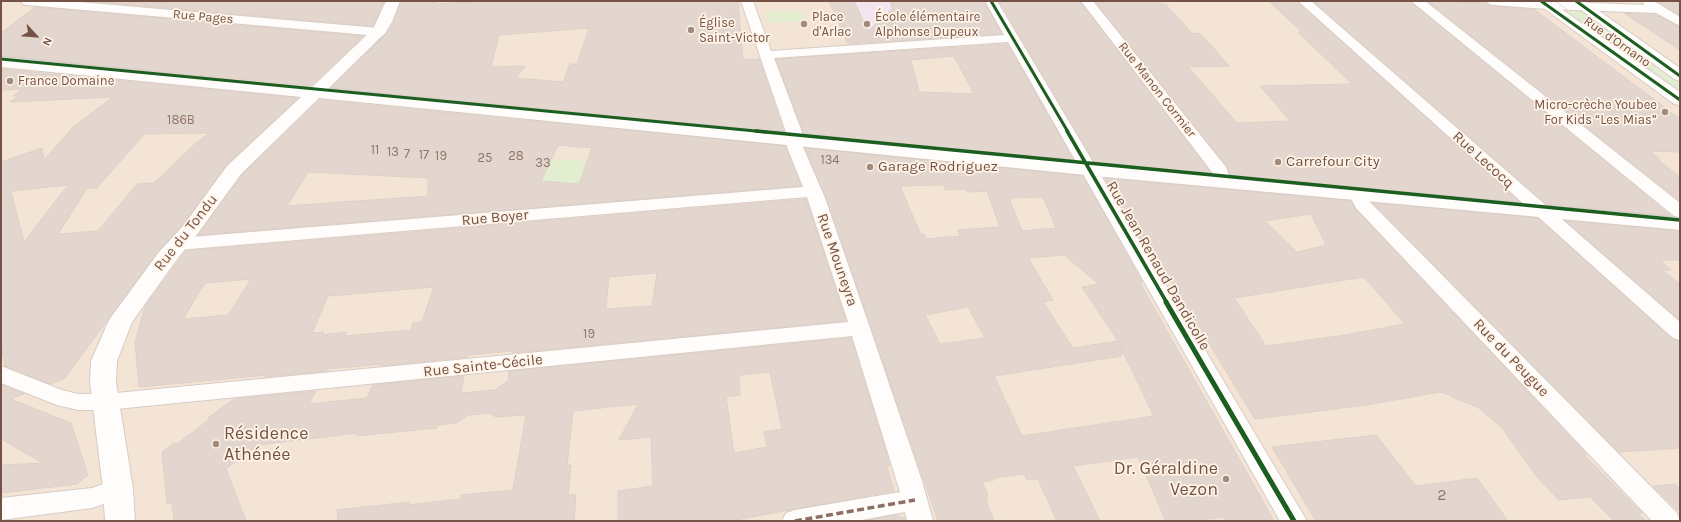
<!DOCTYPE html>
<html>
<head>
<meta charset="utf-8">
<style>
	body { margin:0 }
	#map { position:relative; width:1681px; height:522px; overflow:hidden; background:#f7efe6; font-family:Karla,sans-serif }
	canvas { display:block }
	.frame { position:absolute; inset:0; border:2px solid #745346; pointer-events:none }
	.north { position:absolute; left:16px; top:16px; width:40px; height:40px; -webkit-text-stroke:3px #fff4e7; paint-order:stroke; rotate:116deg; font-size:11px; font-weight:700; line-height:16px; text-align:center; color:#745346 }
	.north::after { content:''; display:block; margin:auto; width:14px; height:18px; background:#745346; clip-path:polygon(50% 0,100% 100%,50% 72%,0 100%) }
</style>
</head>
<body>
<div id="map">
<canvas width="1681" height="522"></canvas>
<div class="frame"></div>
<div class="north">N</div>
</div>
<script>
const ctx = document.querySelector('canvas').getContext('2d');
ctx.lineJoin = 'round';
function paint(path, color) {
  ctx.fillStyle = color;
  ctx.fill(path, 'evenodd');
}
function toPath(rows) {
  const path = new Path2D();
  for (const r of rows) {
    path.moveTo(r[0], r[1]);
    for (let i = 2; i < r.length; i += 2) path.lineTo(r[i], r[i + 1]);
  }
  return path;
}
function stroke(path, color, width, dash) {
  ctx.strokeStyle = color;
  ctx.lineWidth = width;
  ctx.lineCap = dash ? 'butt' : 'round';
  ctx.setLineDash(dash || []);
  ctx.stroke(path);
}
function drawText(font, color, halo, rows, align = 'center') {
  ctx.font = font + ' Karla,sans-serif';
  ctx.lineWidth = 3.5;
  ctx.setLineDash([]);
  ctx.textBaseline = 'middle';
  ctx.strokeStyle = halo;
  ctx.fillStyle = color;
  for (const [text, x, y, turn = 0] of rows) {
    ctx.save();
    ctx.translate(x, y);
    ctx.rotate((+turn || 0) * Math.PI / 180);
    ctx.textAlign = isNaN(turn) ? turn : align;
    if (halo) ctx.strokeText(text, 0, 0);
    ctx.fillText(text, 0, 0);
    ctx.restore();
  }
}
const residential = toPath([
	[1,1,1680,1,1680,521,1,521]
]);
const education = toPath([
	[829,1,931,1,959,36,848,44]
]);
const green = toPath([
	[789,11,789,12,802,11,804,21,768,23,765,12],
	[1562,11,1583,12,1587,15,1680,82,1680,94,1600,35],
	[551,159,570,160,623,159,580,184,541,181]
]);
const building = toPath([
	[85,1,384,1,373,26,85,1],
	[401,1,436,1,435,4,489,1,738,1,743,60,759,59,784,132,331,88,385,35,393,23,401,1],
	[589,28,577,64,570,64,563,82,516,78,525,66,491,67,499,35,589,28],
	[829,1,854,1,868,31,892,9,890,1,984,1,1002,34,848,44,829,1],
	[999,1,1080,1,1211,173,1095,163,999,1],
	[1095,1,1158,1,1162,4,1165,4,1192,33,1201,34,1229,66,1188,67,1237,123,1290,121,1260,86,1352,84,1298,32,1302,32,1269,1,1297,1,1519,202,1230,175,1227,166,1095,1],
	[1313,1,1410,1,1671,216,1547,204,1313,1],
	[1427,1,1486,3,1493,6,1535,10,1680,119,1680,152,1649,151,1660,159,1657,159,1680,177,1680,201,1427,1],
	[1657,1,1680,1,1680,15,1657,1],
	[35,7,363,36,310,86,1,56,1,33,35,7],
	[1624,13,1656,14,1680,27,1680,50,1624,13],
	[1007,44,1074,160,804,134,776,59,1007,44],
	[954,56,974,94,919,92,911,60,954,56],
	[1,69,298,98,226,165,183,224,158,251,65,378,50,384,5,366,1,343,1,162,42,148,44,160,73,127,113,97,10,102,20,96,13,96,23,89,1,90,1,69],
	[210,133,196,143,154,183,137,184,98,231,58,234,87,188,97,188,144,134,210,133],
	[68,185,24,242,11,191,68,185],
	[320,100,785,146,801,186,198,235,242,175,320,100],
	[558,145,592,148,579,184,541,181,558,145],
	[308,172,428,178,428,196,287,206,308,172],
	[805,148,1083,176,1142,282,1140,283,1274,521,1225,521,1223,517,1192,521,1166,521,1138,457,1073,466,1100,521,1057,521,1038,479,1027,480,1024,474,994,478,994,480,982,482,988,495,986,496,988,500,986,501,994,521,938,521,826,198,805,148],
	[944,185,945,190,966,189,967,192,987,191,1000,227,958,230,960,236,926,239,924,234,921,235,900,186,944,185],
	[1043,197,1056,228,1022,231,1009,198,1043,197],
	[1064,255,1099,284,1082,287,1118,341,1073,348,1043,302,1053,300,1028,258,1064,255],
	[968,307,985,338,940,344,925,315,968,307],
	[1120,346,1154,416,1022,436,994,376,1122,356,1120,346],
	[1105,178,1351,201,1355,209,1587,455,1584,455,1642,513,1638,513,1646,521,1614,521,1590,497,1559,500,1537,477,1503,429,1479,408,1450,396,1449,394,1445,394,1440,392,1366,405,1255,419,1164,269,1160,272,1105,178],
	[1311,214,1326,245,1297,252,1265,221,1311,214],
	[1364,277,1405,324,1345,335,1266,346,1234,298,1364,277],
	[806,199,846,321,512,353,512,351,468,355,468,357,381,366,382,364,327,369,326,371,264,377,267,375,139,387,135,342,145,306,186,251,806,199],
	[657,273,652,306,606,309,609,277,657,273],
	[251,279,228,315,183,319,205,283,251,279],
	[434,287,422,322,413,323,411,330,345,336,346,332,323,335,324,332,312,333,328,296,434,287],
	[1373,203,1538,218,1672,339,1680,341,1680,448,1619,452,1373,203],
	[1566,221,1680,231,1680,260,1660,260,1671,270,1662,270,1680,284,1680,320,1566,221],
	[851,338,890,466,887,467,894,491,730,521,618,521,618,491,653,486,651,437,619,440,638,404,573,411,567,466,571,465,568,495,576,494,574,521,338,521,337,510,409,502,408,505,461,499,461,495,513,490,526,415,496,417,490,413,468,415,456,423,437,425,437,428,356,436,357,433,258,445,226,469,246,521,174,521,172,502,167,504,162,452,174,443,177,444,210,419,208,418,234,399,316,391,309,404,367,398,373,385,464,376,461,393,495,390,508,381,509,371,851,338],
	[770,372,782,429,764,432,767,447,734,453,726,397,740,395,739,375,770,372],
	[1,385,24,394,11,399,71,423,88,475,77,484,1,493,1,465,43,463,1,439,1,385],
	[1376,435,1416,486,1477,478,1508,521,1316,521,1272,447,1376,435],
	[1675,484,1680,489,1680,510,1677,510,1653,486,1675,484],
	[895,515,905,519,905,521,864,521,895,515]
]);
const street = toPath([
	[21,1,68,1,379,28,384,29,385,32,384,35,379,36,27,5,23,4,21,1],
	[741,1,753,1,771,51,1004,35,985,1,997,1,1307,521,1280,521,1008,42,774,58,802,132,803,147,825,198,870,328,922,481,933,521,907,521,905,512,856,521,782,521,786,513,795,510,900,492,852,336,106,410,78,410,57,405,1,383,1,366,62,390,78,394,106,394,848,322,807,197,178,250,171,248,169,244,171,240,178,238,803,187,787,147,786,132,741,1],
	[1081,1,1093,1,1226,167,1231,181,1229,185,1223,186,1217,185,1212,172,1081,1],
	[1298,1,1311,1,1680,322,1680,340,1673,338,1298,1],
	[1411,1,1425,1,1680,203,1680,217,1674,216,1411,1],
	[1487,1,1542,1,1644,5,1643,3,1644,1,1654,1,1680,17,1680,26,1656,13,1547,9,1493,5,1489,4,1487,1],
	[1358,189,1364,190,1370,202,1677,513,1680,521,1652,521,1356,208,1349,194,1352,190,1358,189],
	[118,479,127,482,131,489,127,496,92,508,1,520,1,498,92,488,118,479]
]);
const secondary = toPath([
	[386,1,400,1,392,22,386,32,328,89,1105,165,1680,218,1680,230,1105,177,319,98,241,174,198,233,175,262,132,322,117,361,116,382,133,489,135,521,105,521,103,489,90,382,91,361,109,320,159,252,184,225,227,166,301,97,1,67,1,57,311,88,373,29,386,1],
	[1534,1,1550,1,1680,92,1680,105,1674,104,1534,1],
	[1569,1,1585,1,1680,68,1680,81,1674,79,1569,1]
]);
const tram = toPath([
	[1555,1,1680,90]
]);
const quiet = toPath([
	[795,521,915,500]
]);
const cyclewayFar2 = toPath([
	[991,1,1068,132],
	[1541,1,1680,100],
	[1576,1,1680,76],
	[1,59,766,132]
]);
const cyclewayFar1 = toPath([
	[756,131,1680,220],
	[1067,131,1167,303]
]);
const cycleway = toPath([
	[1166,302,1294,521]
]);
const markers = [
	[804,24,4,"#a28a7e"],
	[867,24,4,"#a28a7e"],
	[691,30,4,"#a28a7e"],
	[10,81,4,"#a28a7e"],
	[1665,112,4,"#a28a7e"],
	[1278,162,4,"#a28a7e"],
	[870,167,4,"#a28a7e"],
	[216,444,4,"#a28a7e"],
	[1226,479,4,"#a28a7e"]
];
const farStreetnames = [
	["Rue Pages",203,17,5],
	["Rue d'Ornano",1617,42,35],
	["Rue Manon Cormier",1157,90,52]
];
const farPoinames = [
	["Place",812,17],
	["d'Arlac",812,32],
	["École élémentaire",875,17],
	["Alphonse Dupeux",875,32],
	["Église",699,23],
	["Saint-Victor",699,38],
	["France Domaine",18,81],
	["Micro-crèche Youbee",1657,105,"right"],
	["For Kids “Les Mias”",1657,120,"right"]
];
const numberNames = [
	["186B",181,120],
	["11",375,150],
	["13",393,152],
	["7",407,154],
	["17",424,155],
	["19",441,156],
	["28",516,156],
	["25",485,158],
	["134",830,160],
	["33",543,163],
	["19",589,334]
];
const streetNames = [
	["Rue Lecocq",1483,160,42],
	["Rue Boyer",495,218,-5],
	["Rue du Tondu",186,233,-52],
	["Rue Mouneyra",837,260,71],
	["Rue Jean Renaud Dandicolle",1158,266,60],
	["Rue du Peugue",1511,358,46],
	["Rue Sainte-Cécile",483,366,-6]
];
const poiNames = [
	["Carrefour City",1286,162],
	["Garage Rodriguez",878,167]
];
const nearNumbernames = [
	["2",1442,495]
];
const nearPoinames = [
	["Résidence",224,434],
	["Athénée",224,455],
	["Dr. Géraldine",1218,469,"right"],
	["Vezon",1218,490,"right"]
];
paint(residential, '#f3e4d6');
paint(education, '#f2e5f0');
paint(green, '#e3edd0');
paint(building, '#e3d6ce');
stroke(building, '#e0d1c8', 1);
stroke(street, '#d8ccc4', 2);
stroke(secondary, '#d7cbc3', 2);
paint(street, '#fefdfb');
paint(secondary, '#fefdfb');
stroke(tram, '#e3e1e3', 1);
stroke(quiet, '#8d6e63', 3.5, [7, 3.5]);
stroke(cyclewayFar2, '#1b5e20', 3);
stroke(cyclewayFar1, '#1b5e20', 3.5);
stroke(cycleway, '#1b5e20', 5);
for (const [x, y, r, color] of markers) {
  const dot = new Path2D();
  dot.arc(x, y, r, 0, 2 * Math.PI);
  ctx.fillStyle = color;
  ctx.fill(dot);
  stroke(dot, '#fff4e7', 1.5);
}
drawText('13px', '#745346', '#fff4e7', farStreetnames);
drawText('13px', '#745346', '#fff4e7', farPoinames, 'left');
drawText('13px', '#92766a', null, numberNames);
drawText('15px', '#745346', '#fff4e7', streetNames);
drawText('15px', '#745346', '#fff4e7', poiNames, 'left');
drawText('16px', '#92766a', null, nearNumbernames);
drawText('18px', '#745346', '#fff4e7', nearPoinames, 'left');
</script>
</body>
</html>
